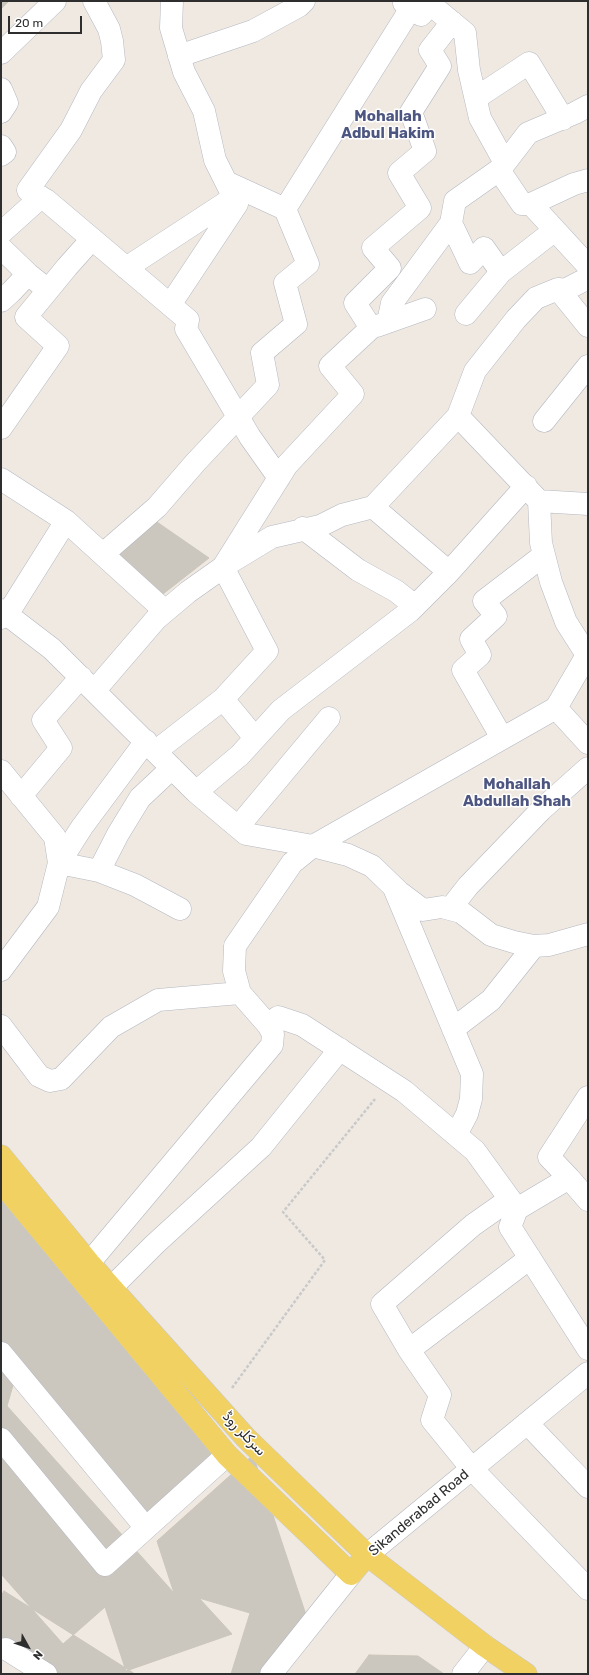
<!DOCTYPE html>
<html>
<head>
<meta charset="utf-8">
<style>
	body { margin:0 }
	#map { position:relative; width:589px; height:1675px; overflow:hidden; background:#efe9e1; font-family:Rubik,sans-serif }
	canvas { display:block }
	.frame { position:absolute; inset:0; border:2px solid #2e2e2e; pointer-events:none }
	.north { position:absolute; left:8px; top:1627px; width:40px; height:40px; -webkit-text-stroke:3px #fff; paint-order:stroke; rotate:130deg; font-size:11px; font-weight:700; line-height:16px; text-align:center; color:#2e2e2e }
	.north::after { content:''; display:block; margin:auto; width:14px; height:18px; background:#2e2e2e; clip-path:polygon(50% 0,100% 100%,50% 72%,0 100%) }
	.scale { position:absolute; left:8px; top:16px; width:74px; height:18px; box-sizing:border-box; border:2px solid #2e2e2e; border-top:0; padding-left:5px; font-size:12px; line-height:14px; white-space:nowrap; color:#2e2e2e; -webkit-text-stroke:3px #fff; paint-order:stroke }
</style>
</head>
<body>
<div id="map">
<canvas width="589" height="1675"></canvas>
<div class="frame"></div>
<div class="north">N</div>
<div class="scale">20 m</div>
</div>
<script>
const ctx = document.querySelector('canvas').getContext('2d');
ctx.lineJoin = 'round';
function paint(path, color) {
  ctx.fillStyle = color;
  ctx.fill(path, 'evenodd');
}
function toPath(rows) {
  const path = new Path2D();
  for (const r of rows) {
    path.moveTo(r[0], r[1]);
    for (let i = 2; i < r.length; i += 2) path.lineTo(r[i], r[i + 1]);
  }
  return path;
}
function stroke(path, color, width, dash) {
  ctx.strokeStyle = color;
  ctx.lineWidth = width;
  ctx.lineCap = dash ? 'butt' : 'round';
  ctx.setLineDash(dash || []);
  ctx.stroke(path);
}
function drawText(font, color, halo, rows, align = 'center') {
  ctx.font = font + ' Rubik,Vazirmatn,sans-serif';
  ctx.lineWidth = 3;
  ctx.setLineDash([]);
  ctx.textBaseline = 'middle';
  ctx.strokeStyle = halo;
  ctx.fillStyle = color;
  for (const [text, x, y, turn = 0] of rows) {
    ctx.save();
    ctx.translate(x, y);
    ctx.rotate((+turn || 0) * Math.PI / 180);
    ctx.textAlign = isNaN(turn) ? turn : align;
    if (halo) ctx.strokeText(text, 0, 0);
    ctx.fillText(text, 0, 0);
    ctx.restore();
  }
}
const building = toPath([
	[1,1,9,1,1,9,1,1],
	[154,520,209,558,163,594,118,555,154,520],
	[1,1196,233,1456,150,1535,14,1382,7,1406,174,1593,157,1541,253,1455,311,1630,262,1674,231,1674,250,1613,199,1598,232,1634,126,1671,105,1607,63,1644,1,1574,1,1196],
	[4,1591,135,1674,52,1674,1,1642,1,1596,4,1591],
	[369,1655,418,1656,444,1674,355,1674,369,1655]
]);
const path = toPath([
	[232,1388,325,1260,283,1212,375,1099]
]);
const minor = toPath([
	[94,1,109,29,112,41,114,60,91,91,71,130,28,190,46,200,188,320,186,329,250,437,279,478],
	[404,3,421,15,430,4,465,33,469,70,480,118,505,163,499,170,522,204,531,204,588,266],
	[1,53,55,1],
	[179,56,253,31,299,6,304,1],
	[1,89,7,103,1,112],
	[476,98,529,63,563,119],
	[1,146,5,152,1,155],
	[505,163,528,133,575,113,588,106],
	[226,182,285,209],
	[531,204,574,184,588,180],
	[451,223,470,263,484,248,501,272,555,230],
	[1,233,41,197],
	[1,248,28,274,48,290],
	[126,268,233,198],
	[558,289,588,326],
	[1,301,11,292,28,274],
	[170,305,237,204,215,160,204,111,184,72,171,28,172,1],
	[466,314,501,272],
	[388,322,392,303,451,223,455,201,499,170],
	[377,326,425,309],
	[544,421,588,366],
	[1,428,58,346,26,317,67,267,92,239],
	[1,479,66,521,165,611],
	[539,501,588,504],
	[373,507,449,572,526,486],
	[303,528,358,570,396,591,415,606],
	[103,554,157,507,195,463,268,385,262,353,296,324,285,283,308,264,285,209,411,8],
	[1,610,52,649,196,792,246,834,313,846,348,855,372,866,399,892,423,910,442,907,461,912,491,935,514,942,534,946,549,945,588,934],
	[1,618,7,615,66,521],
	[95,690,156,619,188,592,229,563,272,537,320,526,342,515,373,507,458,416],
	[223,699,267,651,223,567,287,465,353,394,330,366,371,328,355,303,390,268,373,248,420,208,399,173,425,151,411,112,440,66,430,50,452,22],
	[556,708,588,743],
	[502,738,463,670,480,655,471,639,496,616,484,601,544,555],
	[146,741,82,827,59,863,99,871,135,885,180,909],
	[156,751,223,699,255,738],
	[1,771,55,837,59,863,48,907,1,970],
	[196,792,240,755,281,710,410,611,449,572],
	[21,796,61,748,43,720,81,677],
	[238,827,329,718],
	[99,871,118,834,140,798,172,768],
	[394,888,472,1074,471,1099,467,1114,456,1135],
	[450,909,468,886,541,810,588,768],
	[268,1025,278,1017,302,1025,404,1091,475,1151,517,1209],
	[1,1026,39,1076,50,1081,61,1079,111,1027,158,1000,240,993],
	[453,1029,491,1000,534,946],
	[569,1178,549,1157,588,1097],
	[510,1199,473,1225,382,1304,409,1350,440,1395,432,1420,472,1469,588,1589],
	[588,1200,569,1178,517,1209,510,1227,588,1349],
	[89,1263,272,1045,273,1034,268,1025,240,993,234,971,235,946,292,863,313,846,556,708,587,655,566,622,551,582,541,543,539,501,458,416,475,371,516,319,536,298,558,289,565,290,588,278],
	[111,1288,155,1244,261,1147,340,1049],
	[409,1350,530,1258],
	[1,1353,146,1528],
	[527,1423,588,1487],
	[1,1439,105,1565,227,1455],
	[367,1555,588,1373],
	[6,1649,46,1674],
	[271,1674,351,1574],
	[463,1674,485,1646]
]);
const major = toPath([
	[1,1156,89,1263,246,1438,367,1555,485,1646,526,1674],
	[1,1182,227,1455,351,1574,367,1555]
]);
const streetNames = [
	["سرکلر روڈ",244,1434,46],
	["Sikanderabad Road",419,1513,-40]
];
const neighbourhoodNames = [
	["Mohallah",388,117],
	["Adbul Hakim",388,134],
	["Mohallah",517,785],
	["Abdullah Shah",517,802]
];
paint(building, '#cbc7bf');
stroke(building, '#cbc5ba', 1);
stroke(minor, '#b4b7c1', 23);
stroke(major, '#c9c9c9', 23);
stroke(path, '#c9c9c9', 2.5, [3, 2]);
stroke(minor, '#fff', 22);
stroke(major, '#f2d163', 22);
drawText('14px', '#2e2e2e', '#fff', streetNames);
drawText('bold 15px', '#4d5680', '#fff', neighbourhoodNames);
</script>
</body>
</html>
